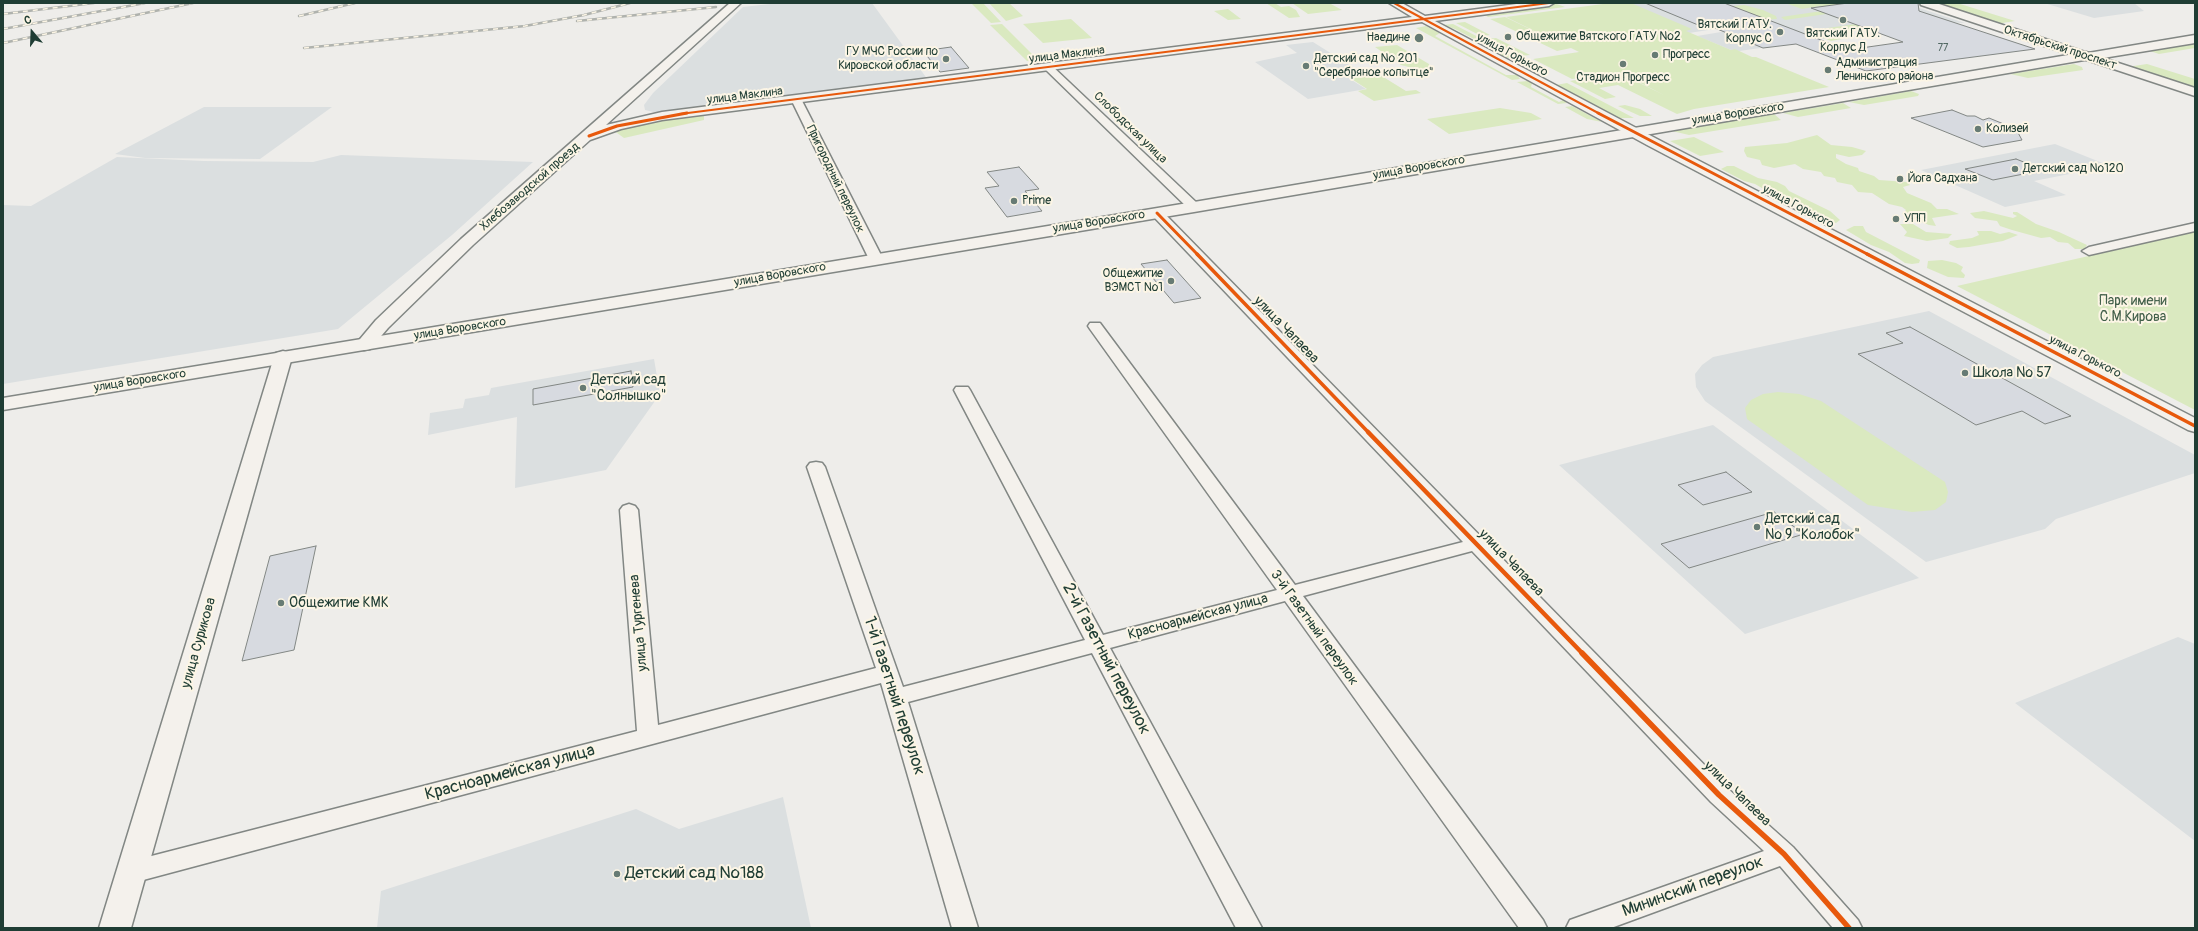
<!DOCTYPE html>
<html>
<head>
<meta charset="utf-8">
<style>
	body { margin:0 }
	#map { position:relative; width:2198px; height:931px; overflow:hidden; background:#eeedea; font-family:Pangolin,sans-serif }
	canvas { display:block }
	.frame { position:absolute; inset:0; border:4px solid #1f3d34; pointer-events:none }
	.north { position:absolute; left:12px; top:12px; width:40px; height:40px; -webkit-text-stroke:3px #fcf5e5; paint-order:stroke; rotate:341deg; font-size:11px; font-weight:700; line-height:16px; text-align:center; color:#1f3d34 }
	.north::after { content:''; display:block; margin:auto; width:14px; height:18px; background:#1f3d34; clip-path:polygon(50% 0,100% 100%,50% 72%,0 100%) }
</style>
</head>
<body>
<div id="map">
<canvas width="2198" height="931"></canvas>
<div class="frame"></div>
<div class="north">С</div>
</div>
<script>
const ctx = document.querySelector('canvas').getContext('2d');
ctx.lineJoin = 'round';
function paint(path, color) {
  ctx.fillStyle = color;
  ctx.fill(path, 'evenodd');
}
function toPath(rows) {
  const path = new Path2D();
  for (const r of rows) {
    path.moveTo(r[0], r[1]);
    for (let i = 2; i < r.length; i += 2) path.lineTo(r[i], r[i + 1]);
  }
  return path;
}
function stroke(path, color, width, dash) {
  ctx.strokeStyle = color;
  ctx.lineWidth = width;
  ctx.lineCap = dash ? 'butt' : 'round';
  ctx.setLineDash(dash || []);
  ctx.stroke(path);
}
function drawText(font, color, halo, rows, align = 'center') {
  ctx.font = font + ' Pangolin,sans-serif';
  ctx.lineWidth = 4;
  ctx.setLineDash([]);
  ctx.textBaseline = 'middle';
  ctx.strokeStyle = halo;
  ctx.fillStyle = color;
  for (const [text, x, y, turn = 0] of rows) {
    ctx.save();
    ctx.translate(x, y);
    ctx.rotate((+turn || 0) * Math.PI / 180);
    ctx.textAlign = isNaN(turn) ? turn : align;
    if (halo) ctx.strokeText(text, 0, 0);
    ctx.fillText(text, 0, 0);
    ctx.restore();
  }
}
const built = toPath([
	[779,3,872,3,928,80,662,114,645,110,644,105,653,93,743,7],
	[1620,3,1904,3,1965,23,1908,21,1826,32,1839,37,1739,51,1731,50,1697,36,1727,31,1721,28,1689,33],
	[2044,3,2134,3,2144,11,2094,18],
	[1313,42,1359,71,1342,74,1366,89,1308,99,1255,62,1297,53,1286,45],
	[204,107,332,107,260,159,145,158,115,154],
	[2055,144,2110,166,2034,181,2066,195,2005,207,1921,170],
	[341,155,533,162,452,235,338,329,3,384,3,205,31,206,117,157,204,161,313,162],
	[1929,311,2195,455,2195,473,2056,519,2045,529,1926,562,1705,401,1696,387,1695,374,1702,365,1713,357],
	[654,359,660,394,606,470,515,488,517,417,428,435,430,413,463,408,465,399,489,395,491,388],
	[1713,425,1919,578,1745,634,1559,465],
	[2178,637,2195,644,2195,841,2015,703],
	[783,797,811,928,377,928,381,891,636,809,679,829]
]);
const green = toPath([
	[971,3,983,3,1001,22,991,23],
	[989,3,1009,3,1023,16,1006,21],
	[1266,3,1275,3,1281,7,1289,6,1296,10,1300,17,1289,18],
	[1292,3,1329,3,1342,10,1308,14],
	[1554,3,1565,7,1488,17,1485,15,1547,7,1545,5],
	[1610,3,1631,3,1692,29,1686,31,1731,50,1735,49,1752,57,1756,57,1829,87,1694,109,1677,114,1618,85,1599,88,1616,97,1605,99,1570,81,1619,73,1664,95,1619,72,1572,79,1533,59,1579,52,1571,48,1557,51,1490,19,1505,17,1563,45,1506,17],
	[1785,3,1844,3,1861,9,1785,20,1781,17,1829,10,1820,6,1802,9],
	[1931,3,1957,3,2015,21,1996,24],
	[1744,5,1763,10,1776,16,1777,19,1746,21,1765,19,1733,6],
	[1228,9,1241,19,1228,20,1214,11],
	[1899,18,1908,21,1826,32,1842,39,1831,41,1806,31],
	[1071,19,1092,38,1043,43,1023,24],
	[1465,22,1490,35,1481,36,1456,23],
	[1002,24,1038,60,1027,61,990,25],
	[1453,24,1517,57,1505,58,1495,53,1495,50,1455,29,1443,25],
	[1426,26,1440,33,1435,36,1506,75,1517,75,1520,79,1512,80,1416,28],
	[1496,38,1530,55,1520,56,1487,39],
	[2195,44,2195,48,2159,54,2150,51],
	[1397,45,1429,64,1430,69,1420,70,1401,65,1375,47],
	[2074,64,2082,67,2083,70,2028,78,2010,74],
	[2147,64,2195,79,2195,89,2127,67],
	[1372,70,1406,91,1416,90,1421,93,1374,101,1358,91,1367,89,1344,74],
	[1528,81,1532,83,1531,87,1559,102,1563,100,1567,103,1558,104,1517,82],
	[1567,83,1634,118,1619,118,1556,85],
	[1911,91,1919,94,1918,96,1864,105,1849,102],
	[1843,103,1851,108,1798,117,1783,113],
	[1625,105,1640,109,1652,116,1640,116,1618,106],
	[1572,106,1602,122,1587,119,1565,107],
	[1500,108,1531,113,1542,119,1449,134,1427,119],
	[704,113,704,120,624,138,613,130,644,122],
	[1774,114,1781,120,1689,135,1672,131],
	[1817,135,1831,145,1852,147,1866,151,1862,155,1849,157,1836,154,1836,158,1846,164,1858,168,1859,171,1874,176,1879,180,1907,182,1910,185,1903,187,1907,193,1931,203,1937,209,1947,209,1959,214,1932,218,1936,226,1929,225,1902,214,1906,210,1902,207,1889,204,1872,193,1858,192,1852,185,1837,182,1835,178,1824,176,1821,172,1803,169,1795,164,1774,168,1762,165,1760,160,1747,157,1744,151,1745,147,1787,143],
	[1694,137,1724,152,1700,156,1670,141],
	[1727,166,1734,166,1758,178,1777,182,1785,186,1789,191,1830,211,1840,220,1836,223,1829,221,1821,215,1791,205,1755,184,1744,181,1721,169],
	[1984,211,2013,218,2017,216,2013,214,2013,212,2017,212,2036,224,2059,232,2087,245,2084,249,2075,249,2068,243,2058,242,2050,237,2041,238,2012,230,2000,226,1997,221,1975,218,1970,213],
	[1900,224,1913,224,1926,232,1952,234,1948,238,1927,241,1904,236,1907,232],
	[1854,226,1863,226,1866,232,1920,260,1919,263,1912,264,1905,263,1889,252,1871,245,1846,230],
	[1977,231,1991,231,2000,234,2009,232,2018,235,2003,241,1969,247,1957,248,1949,244,1950,241,1972,238,1979,235],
	[2195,231,2195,410,1957,286,2115,250,2117,248],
	[1942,260,1956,263,1963,267,1961,271,1965,275,1964,278,1948,277,1927,268,1928,261],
	[1990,310,2146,391,2130,387,1987,314],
	[1778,392,1799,394,1821,401,1945,482,1948,492,1946,502,1935,510,1912,512,1868,505,1747,419,1745,408,1751,400,1763,394]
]);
const building = toPath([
	[1645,3,1724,3,1847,50,1903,42,1811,8,1848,3,1918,3,1919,11,2035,49,1866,71,1796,44,1763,48,1710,26,1703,27,1645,3],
	[951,47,969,68,940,72,923,51,951,47],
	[1952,110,1967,116,1975,116,1983,120,1989,118,2016,129,2022,140,1983,147,1911,118,1952,110],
	[2016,159,2044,170,1993,180,1965,169,2016,159],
	[1019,167,1039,189,1025,191,1042,211,1007,217,985,188,999,186,987,172,1019,167],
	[1167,260,1201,298,1174,303,1141,264,1167,260],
	[1910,327,2071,416,2045,424,2022,411,1976,425,1858,354,1903,343,1886,333,1910,327],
	[631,371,633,387,533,405,533,389,631,371],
	[1726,472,1752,492,1703,505,1678,485,1726,472],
	[1774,512,1804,534,1689,568,1661,544,1774,512],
	[316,546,294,650,242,661,270,556,316,546]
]);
const minor = toPath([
	[1048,64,1051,65,1198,204,1200,207,1198,210,1190,210,1045,69,1045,65,1048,64],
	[796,96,801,99,883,259,881,262,876,263,869,259,791,99,796,96],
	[1157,209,1161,210,1727,788,1793,847,1858,920,1862,928,1833,928,1780,866,1611,928,1566,928,1570,920,1764,851,1711,802,1472,551,1303,596,1543,920,1547,928,1519,928,1285,601,1110,648,1262,928,1236,928,1092,653,908,702,978,928,952,928,881,683,132,883,123,880,120,872,123,864,132,861,637,731,620,510,623,506,629,504,635,506,638,510,658,725,876,668,807,467,810,463,816,462,822,463,825,467,903,687,1085,640,954,390,956,387,968,387,970,390,1103,635,1277,590,1090,329,1088,326,1090,323,1100,323,1295,585,1463,542,1153,216,1151,213,1157,209],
	[2195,223,2195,231,2089,255,2082,251,2089,247,2195,223]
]);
const tertiary = toPath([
	[730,3,741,3,606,125,662,112,1412,17,1389,3,1402,3,1425,16,1524,3,1554,3,1549,6,1435,21,1657,139,2195,418,2195,432,2188,430,1647,145,1422,22,662,120,621,129,590,140,473,245,388,328,370,349,364,350,358,349,355,345,376,320,461,239,730,3],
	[283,351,290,353,292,357,131,928,99,928,274,357,276,353,283,351]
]);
const secondary = toPath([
	[2086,52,2090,53,2092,56,2090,59,1194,212,3,410,3,398,1194,202,2086,52]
]);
const primary = toPath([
	[1920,3,1936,3,2088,53,2195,35,2195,43,2103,58,2195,88,2195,96,1921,5,1920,3]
]);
const rail = toPath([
	[3,14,94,3],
	[299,16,355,3],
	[577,21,716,7],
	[3,29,145,3],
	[3,43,193,3],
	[304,48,525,26,584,15,630,3]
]);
const cyclewayFar4 = toPath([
	[1394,3,1600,114],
	[680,114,1549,3]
]);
const cyclewayFar3 = toPath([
	[1598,113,1869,255],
	[589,136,617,126,687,113],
	[1157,213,1198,255]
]);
const cyclewayFar2 = toPath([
	[1197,254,1369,433],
	[1867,254,2195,426]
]);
const cyclewayFar1 = toPath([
	[1368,432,1583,654]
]);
const cycleway = toPath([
	[1582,653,1719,795,1784,854,1849,928]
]);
const markers = [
	[1843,20,4,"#677b74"],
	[1780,32,4,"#677b74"],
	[1508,37,4,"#677b74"],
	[1419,38,5,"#677b74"],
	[1655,55,4,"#677b74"],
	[946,59,4,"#677b74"],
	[1623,64,4,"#677b74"],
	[1306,66,4,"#677b74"],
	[1828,70,4,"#677b74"],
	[1978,129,4,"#677b74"],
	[2015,169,4,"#677b74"],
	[1900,179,4,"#677b74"],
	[1014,201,4,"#677b74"],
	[1896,219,4,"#677b74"],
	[1171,281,4,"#677b74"],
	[1965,373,4,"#677b74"],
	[583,388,4,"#677b74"],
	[1757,527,4,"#677b74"],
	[281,603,4,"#677b74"],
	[617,874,4,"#677b74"]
];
const farNumbernames = [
	["77",1943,48]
];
const farPoinames = [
	["Вятский ГАТУ.",1772,25,"right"],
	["Корпус С",1772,39,"right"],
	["Вятский ГАТУ.",1843,34,"center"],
	["Корпус Д",1843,48,"center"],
	["Общежитие Вятского ГАТУ №2",1516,37],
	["Наедине",1410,38,"right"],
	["ГУ МЧС России по",938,52,"right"],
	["Кировской области",938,66,"right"],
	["Прогресс",1663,55],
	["Детский сад № 201",1314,59],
	["\"Серебряное копытце\"",1314,73],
	["Администрация",1836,63],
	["Ленинского района",1836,77],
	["Стадион Прогресс",1623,78,"center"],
	["Колизей",1986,129],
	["Детский сад №120",2023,169],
	["Йога Садхана",1908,179],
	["Prime",1022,201],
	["УПП",1904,219],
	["Общежитие",1163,274,"right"],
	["ВЭМСТ №1",1163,288,"right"]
];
const farStreetnames = [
	["Октябрьский проспект",2060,48,18],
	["улица Маклина",1067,55,-7],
	["улица Горького",1512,55,28],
	["улица Маклина",745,96,-7],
	["улица Воровского",1738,114,-9],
	["Слободская улица",1130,128,44],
	["улица Воровского",1419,168,-10],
	["Пригородный переулок",835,179,64],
	["Хлебозаводской проезд",530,187,-41],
	["улица Горького",1798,207,28],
	["улица Воровского",1099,222,-9],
	["улица Воровского",780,275,-10],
	["улица Воровского",460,329,-9],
	["улица Горького",2085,357,27],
	["улица Воровского",140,381,-9]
];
const parkNames = [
	["Парк имени",2133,301],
	["С.М.Кирова",2133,317]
];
const streetNames = [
	["улица Чапаева",1286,330,46],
	["улица Чапаева",1511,563,46],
	["Красноармейская улица",1198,617,-15],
	["улица Тургенева",639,623,-95],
	["3-й Газетный переулок",1314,628,54],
	["улица Сурикова",199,643,-74],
	["улица Чапаева",1737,794,44]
];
const poiNames = [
	["Школа № 57",1973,373],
	["Детский сад",591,380],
	["\"Солнышко\"",591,396],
	["Детский сад",1765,519],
	["№ 9 \"Колобок\"",1765,535],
	["Общежитие КМК",289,603]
];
const nearStreetnames = [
	["2-й Газетный переулок",1106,659,62],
	["1-й Газетный переулок",894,696,72],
	["Красноармейская улица",510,773,-15],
	["Мининский переулок",1693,887,-20]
];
const nearPoinames = [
	["Детский сад №188",625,874]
];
paint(built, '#dbdfe0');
paint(green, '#dae9c0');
paint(building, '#d7dae0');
stroke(building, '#828784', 1);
stroke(minor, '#828784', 3);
stroke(tertiary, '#828784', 3);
stroke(secondary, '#828784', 3);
stroke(primary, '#828784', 3);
paint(minor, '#f4f1ec');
paint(tertiary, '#f4f1ec');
paint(secondary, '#f4f1ec');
paint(primary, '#f4f1ec');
stroke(rail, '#afb2ad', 2.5);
stroke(rail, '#fcf5e5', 1.5, [5]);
stroke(cyclewayFar4, '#e8590c', 2);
stroke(cyclewayFar3, '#e8590c', 3);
stroke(cyclewayFar2, '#e8590c', 3.5);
stroke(cyclewayFar1, '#e8590c', 4.5);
stroke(cycleway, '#e8590c', 5.5);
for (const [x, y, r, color] of markers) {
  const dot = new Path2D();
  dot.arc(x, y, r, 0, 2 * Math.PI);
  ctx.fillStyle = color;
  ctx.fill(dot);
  stroke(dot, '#fcf5e5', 1.5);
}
drawText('10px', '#4f6661', null, farNumbernames);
drawText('12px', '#1f3d34', '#fcf5e5', farPoinames, 'left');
drawText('12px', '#1f3d34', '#fcf5e5', farStreetnames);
drawText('14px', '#415f49', '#fcf5e5', parkNames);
drawText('14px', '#1f3d34', '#fcf5e5', streetNames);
drawText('14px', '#1f3d34', '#fcf5e5', poiNames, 'left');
drawText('17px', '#1f3d34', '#fcf5e5', nearStreetnames);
drawText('17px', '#1f3d34', '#fcf5e5', nearPoinames, 'left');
</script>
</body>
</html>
